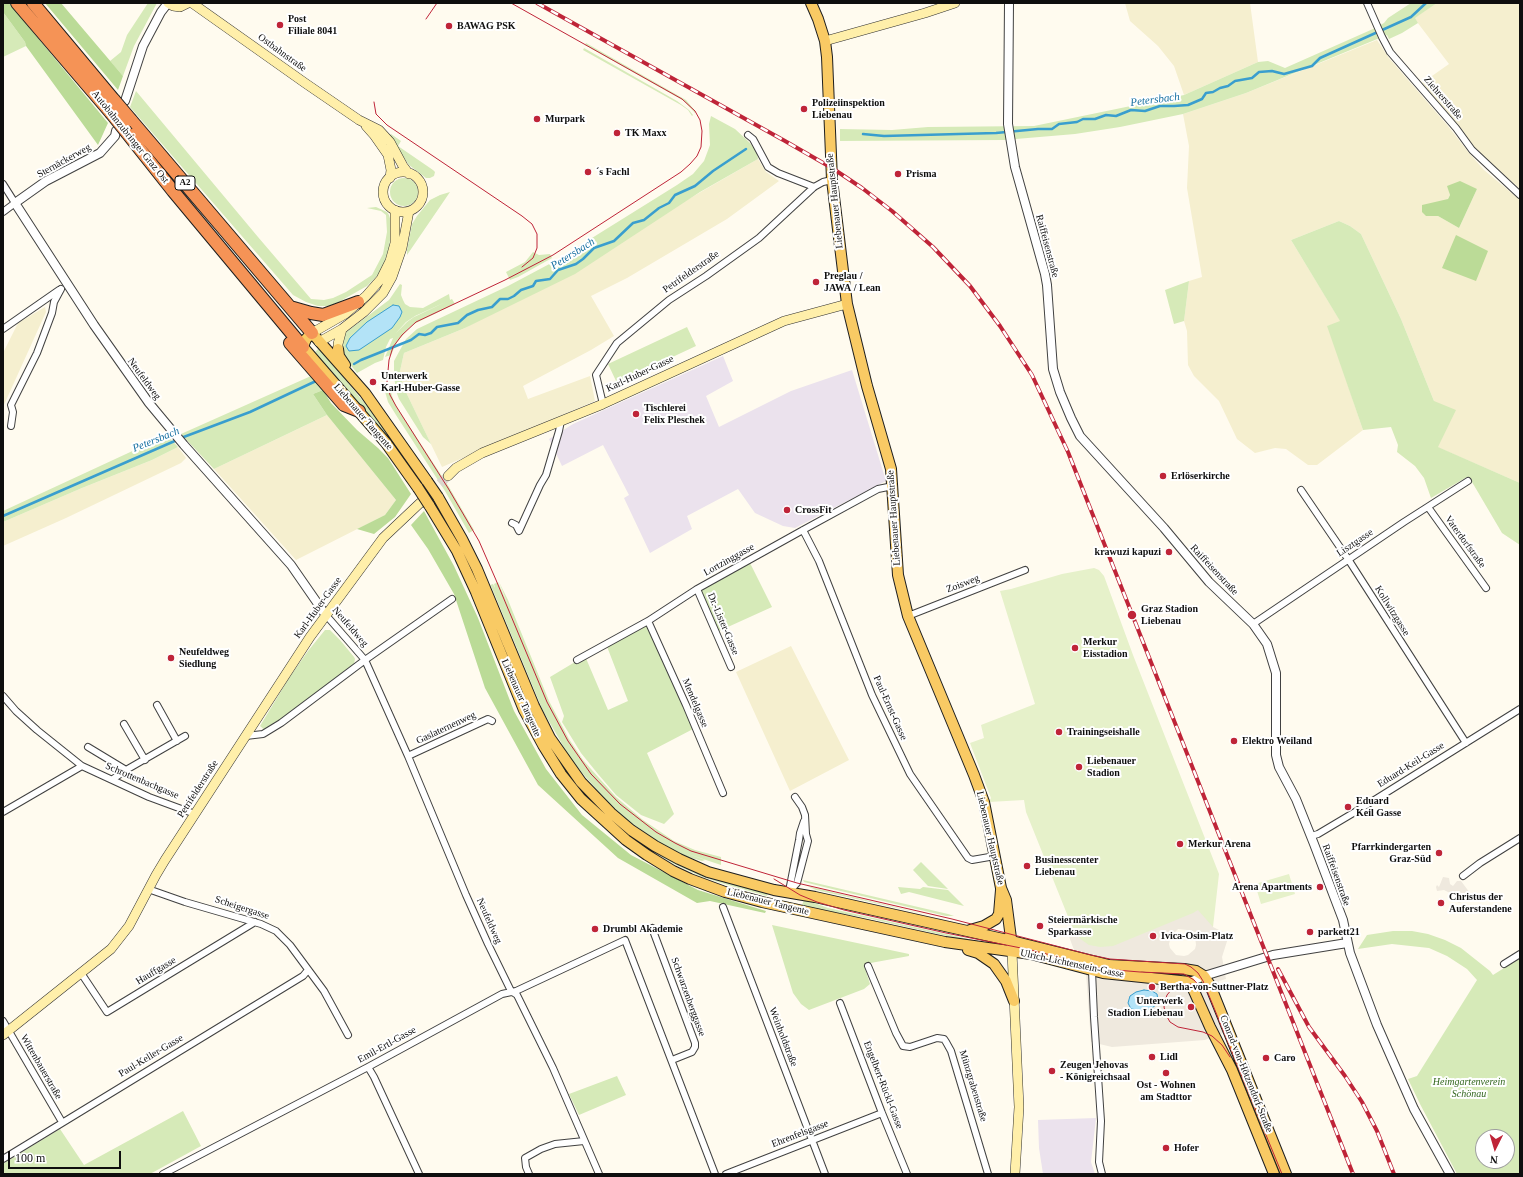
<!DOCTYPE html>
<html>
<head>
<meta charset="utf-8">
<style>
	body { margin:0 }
	#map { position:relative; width:1523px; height:1177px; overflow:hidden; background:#fffbef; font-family:"Times New Roman",serif }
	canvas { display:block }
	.frame { position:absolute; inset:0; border:4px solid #0e0e0e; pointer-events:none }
	.north { position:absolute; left:1475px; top:1129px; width:40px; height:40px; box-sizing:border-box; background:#fff; border:1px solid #9f9f9f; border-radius:50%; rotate:185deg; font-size:11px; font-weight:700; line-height:16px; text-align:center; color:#0e0e0e }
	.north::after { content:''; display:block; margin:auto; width:14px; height:18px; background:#bf2438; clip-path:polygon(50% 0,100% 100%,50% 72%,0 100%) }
	.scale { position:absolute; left:8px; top:1151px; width:113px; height:18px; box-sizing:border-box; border:2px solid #0e0e0e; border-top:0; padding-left:5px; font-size:12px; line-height:14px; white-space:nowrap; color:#0e0e0e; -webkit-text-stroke:3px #fff; paint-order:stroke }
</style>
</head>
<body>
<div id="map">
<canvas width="1523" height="1177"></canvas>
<div class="frame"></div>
<div class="north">N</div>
<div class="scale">100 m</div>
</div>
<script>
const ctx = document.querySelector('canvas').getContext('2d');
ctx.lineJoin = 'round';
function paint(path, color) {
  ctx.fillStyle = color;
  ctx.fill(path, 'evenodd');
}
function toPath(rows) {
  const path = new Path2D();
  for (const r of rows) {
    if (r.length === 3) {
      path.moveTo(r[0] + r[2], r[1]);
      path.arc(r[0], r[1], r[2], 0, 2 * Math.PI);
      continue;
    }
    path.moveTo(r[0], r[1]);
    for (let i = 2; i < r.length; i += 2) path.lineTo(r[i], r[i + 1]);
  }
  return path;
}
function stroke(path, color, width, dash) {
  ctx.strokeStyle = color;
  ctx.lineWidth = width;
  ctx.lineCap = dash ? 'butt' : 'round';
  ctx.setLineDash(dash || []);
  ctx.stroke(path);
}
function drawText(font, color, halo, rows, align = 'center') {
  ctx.font = font + ' "Times New Roman",serif';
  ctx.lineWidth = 4;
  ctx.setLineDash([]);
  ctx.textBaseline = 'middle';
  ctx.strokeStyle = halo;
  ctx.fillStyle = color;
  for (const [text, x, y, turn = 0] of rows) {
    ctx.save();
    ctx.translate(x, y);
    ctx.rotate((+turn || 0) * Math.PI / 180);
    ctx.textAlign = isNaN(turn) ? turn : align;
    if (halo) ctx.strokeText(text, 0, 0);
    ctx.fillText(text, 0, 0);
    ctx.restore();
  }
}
const industrial = toPath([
	[723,356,733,381,706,396,719,427,791,391,852,370,886,481,795,528,783,526,755,513,738,489,687,516,692,529,650,553,624,498,629,495,603,445,562,466,549,439,573,424],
	[1096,1118,1091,1162,1095,1174,1043,1174,1039,1148,1038,1120]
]);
const farmland = toPath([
	[1125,3,1250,3,1258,62,1184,95,1174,66,1158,46,1130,21],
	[1437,3,1520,3,1520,189,1472,146,1457,124,1422,83,1449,64,1414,18],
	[1377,40,1389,58,1448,126,1469,153,1484,170,1520,200,1520,483,1437,447,1434,401,1401,319,1361,234,1350,226,1339,221,1291,240,1341,322,1328,326,1363,430,1317,465,1308,465,1286,449,1275,448,1255,453,1237,439,1219,401,1194,376,1188,365,1187,331,1184,321,1189,281,1202,277,1187,188,1189,146,1183,114,1246,93],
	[1448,186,1477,189,1459,228,1438,216,1450,195],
	[758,159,766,172,779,181,727,219,627,278,591,296,614,336,591,350,523,386,528,399,590,376,595,401,442,467,403,386,400,371,404,353,465,328],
	[45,307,46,312,3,407,3,353,18,323],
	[327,415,396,500,385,515,296,560,214,469],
	[178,447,186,458,181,463,66,518,3,546,3,522,82,488,152,460],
	[791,646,849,760,790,791,736,672]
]);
const green = toPath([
	[148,3,157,3,134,46,123,76,110,61,121,52,127,35],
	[1411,3,1437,3,1415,18,1418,23,1402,33,1389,39,1387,35,1246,93,1183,114,1120,127,1075,134,1004,140,840,141,840,129,892,130,928,127,1034,126,1184,95,1258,62,1268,61,1285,68,1373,29,1384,23,1388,18],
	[3,12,25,42,26,46,3,57],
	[586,43,686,100,696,112,695,113,684,101,585,45],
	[584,48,677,101,689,110,693,115,692,116,688,110,681,105,583,50],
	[136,91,258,237,311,299,324,300,333,298,346,292,372,275,383,254,387,232,386,215,381,211,367,208,376,207,387,212,389,215,392,225,389,248,382,269,376,277,367,286,337,303,329,306,318,306,306,302,293,295,130,107],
	[711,116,735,129,749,142,757,152,758,159,700,192,575,274,465,328,404,353,400,371,403,386,431,444,423,437,399,399,396,391,394,375,394,361,406,339,417,329,508,286,555,261,677,185,693,174,704,161,710,145,709,124],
	[391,134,401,141,398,146,433,170,435,172,434,176,430,178,426,178,409,165,389,136],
	[404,192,14],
	[450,192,407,255,407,250,412,224,417,216,430,200,440,195],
	[1339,221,1350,226,1361,234,1401,319,1434,401,1456,410,1438,447,1520,483,1520,545,1502,533,1472,482,1467,477,1431,498,1424,478,1415,466,1397,452,1398,445,1391,427,1363,430,1327,326,1340,321,1291,240],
	[533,252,539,255,550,254,552,258,518,277,510,280,506,272,525,262],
	[1189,281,1184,321,1174,324,1165,290],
	[400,284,402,285,401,295,403,300,405,304,410,307,423,308,449,294,450,300,415,316,406,322,396,333,407,322,414,317,452,299,455,304,416,323,409,328,397,342,391,355,385,357,393,338,390,339,386,347,383,360,375,363,357,373,345,358,342,349,342,341,345,333,389,300],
	[687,327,696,346,617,383,608,364],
	[318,349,320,349,367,406,412,467,442,511,471,565,550,745,575,782,596,805,614,822,722,880,737,885,768,892,767,896,721,883,700,876,674,864,652,851,629,836,595,807,574,783,558,763,528,707,458,545,440,514,393,444,317,357,315,352],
	[311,376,323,390,313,394,327,415,214,469,181,434],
	[390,387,392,396,396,406,449,487,474,530,469,533,445,491,396,415,388,402,384,388],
	[167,435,178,447,152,460,82,488,3,522,3,511],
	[750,563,772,607,719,631,702,596,702,589],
	[498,582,509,607,499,582,508,600,549,701,569,739,583,760,616,797,643,820,674,841,695,850,721,857,721,865,685,853,705,860,702,861,681,855,657,841,626,819,606,800,583,774,569,756,543,711,491,586,490,585,493,584,495,588,494,584],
	[648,621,695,728,647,753,674,814,664,824,641,815,616,795,598,774,581,753,562,722,564,716,550,677,585,656,608,710,628,701,606,644],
	[325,630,330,630,340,640,354,657,355,659,354,664,266,731,260,726,289,678,308,651],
	[921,862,948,889,928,886,913,870],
	[803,880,948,914,954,916,946,916,828,888,804,882],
	[807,886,933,916,816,890],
	[898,887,920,889,923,887,948,890,964,906,909,892,901,894],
	[804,900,809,901,828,908,996,945,995,946,956,938,867,918,810,908,802,905],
	[772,925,909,954,909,956,865,964,864,965,870,984,864,989,809,1010,801,1004,793,993],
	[1393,931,1412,931,1428,934,1445,940,1461,948,1490,971,1493,975,1520,958,1520,1174,1457,1174,1420,1104,1408,1079,1417,1076,1477,980,1467,969,1447,956,1429,948,1392,944,1358,949,1367,935],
	[1483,1137,1507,1137,1507,1161,1483,1161],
	[617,1076,626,1095,579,1115,569,1094],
	[183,1111,201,1146,150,1174,3,1174,3,1164,60,1129,84,1165]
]);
const forest = toPath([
	[3,3,9,3,108,123,98,145,26,46,25,42,3,12],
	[45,3,61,3,123,76,118,90],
	[1460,181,1477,189,1459,228,1438,216,1426,216,1422,212,1422,205,1448,199,1450,195,1447,186],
	[1456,235,1488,251,1476,281,1442,268],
	[323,390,331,403,357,430,378,448,388,458,411,494,395,517,374,534,357,529,385,515,396,500,327,415,313,394],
	[424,511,454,566,478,618,514,711,546,769,582,815,631,855,698,890,766,911,765,913,710,901,697,903,618,858,538,785,485,688,454,594,428,549,411,525]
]);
const pitch = toPath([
	[1094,568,1099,570,1104,576,1133,655,1219,874,1213,927,1178,929,1102,956,1085,953,1079,938,1073,929,1026,812,1024,800,989,802,991,798,970,743,984,738,981,725,1035,704,1000,591,1011,589,1062,574],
	[1289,874,1295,894,1261,904,1255,884]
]);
const plaza = toPath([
	[1443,877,1449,878,1450,884,1453,886,1457,881,1461,881,1470,893,1470,902,1466,900,1459,903,1457,902,1454,895,1444,890,1437,891,1436,887,1437,885,1439,887],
	[1198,910,1213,927,1229,935,1222,957,1226,979,1219,981,1219,983,1217,985,1217,989,1234,1029,1205,1040,1112,1047,1091,1042,1086,973,1096,955,1074,950,1067,931,1073,929,1079,938,1089,945,1100,947,1113,946,1193,913],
	[1178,929,1187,930,1195,936,1196,945,1195,949,1188,955,1184,956,1176,955,1170,948,1169,944,1171,936]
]);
const water = toPath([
	[393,305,399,306,402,312,400,317,392,328,359,350,349,351,346,346,350,338,367,322,393,305],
	[1144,990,1152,991,1157,994,1158,1000,1157,1004,1152,1008,1144,1011,1131,1009,1128,1003,1130,996,1136,992,1144,990]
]);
const stream = toPath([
	[863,134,884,136,996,133,1038,129,1052,129,1059,124,1077,122,1083,119,1095,119,1106,115,1116,116,1131,110,1145,111,1160,106,1174,106,1188,105,1202,99,1206,93,1213,92,1220,88,1228,86,1235,81,1252,78,1259,72,1272,71,1284,74,1312,66,1320,58,1411,17,1426,3],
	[354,364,361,360,411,340,419,334,425,335,431,333,437,327,458,323,467,315,478,310,492,307,500,299,508,299,514,296,521,290,533,286,536,281,550,279,558,270,576,264,583,259,594,248,614,241,633,223,644,220,659,208,669,203,675,195,695,186,713,171,746,149],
	[181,438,250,412,316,381],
	[3,516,177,440]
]);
const secondaryTunnel = toPath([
	[420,502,448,476]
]);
const minor = toPath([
	[1367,3,1382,37,1390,52,1456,128,1472,150,1520,195],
	[748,135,753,139,768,167,778,173,814,187],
	[3,184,15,203,3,212],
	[3,329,59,290],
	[603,404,596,375,617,343,669,300,706,276,759,238,814,187,823,182,832,180],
	[11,426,13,412,11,405,37,353,52,313,54,302,61,289],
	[1301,490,1348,559,1466,743],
	[1428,507,1486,588],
	[512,523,516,525,519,531,540,485,546,475,559,431,561,421],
	[803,530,819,561,872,695,910,774,968,858,972,860,995,856],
	[697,589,731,667],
	[325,614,365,660,408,756,466,895,488,944,511,991,517,995,553,1068,599,1174],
	[908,616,1025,570],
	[648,621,686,705,723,793],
	[1253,624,1404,522,1468,481],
	[577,660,648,621,697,589,803,530,878,489,893,486],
	[3,696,16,711,37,730,82,766,149,797,195,814],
	[157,705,177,741],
	[124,724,145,760],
	[246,736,263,734,281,723,365,660,452,599],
	[88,747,126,770],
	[408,756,488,719,492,721],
	[113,779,126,770,185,736],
	[3,812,82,766],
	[1311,836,1318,834,1360,809,1520,709],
	[1463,876,1480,863,1520,838],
	[148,889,185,902,261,924,276,931,290,945,324,991,348,1035],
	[789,891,799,840,800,833,804,821],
	[788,893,797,883,808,841,806,834,805,815,802,807,795,797],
	[723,907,825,1174],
	[652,928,695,1043,695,1047,692,1052,672,1060],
	[1504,964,1520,954],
	[868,966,896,1033,903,1046,910,1047,937,1038,944,1039,946,1042,951,1051,988,1174],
	[1092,971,1094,1017,1101,1121,1099,1162,1102,1174],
	[81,973,107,1012,255,922],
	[840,1003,882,1113,907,1174],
	[3,1021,62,1122],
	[368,1067,374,1077,419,1174],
	[3,1159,303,976,308,970],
	[163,1174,368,1067,502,994,516,991,625,940,715,1174],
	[529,1174,526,1167,525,1158,541,1149,555,1144,584,1141],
	[726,1174,882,1113]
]);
const tertiary = toPath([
	[1009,3,1008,124,1015,167,1045,274,1047,285,1053,369,1060,392,1071,418,1080,436,1164,528,1209,582,1253,624,1267,644,1276,673,1276,755,1279,767,1296,799,1314,844,1343,920,1350,953,1377,1025,1414,1109,1450,1174],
	[125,101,143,46,161,12,168,3],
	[116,131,115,136,100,153,46,181,15,203,94,325,149,403,184,445,291,565,325,614],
	[1190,982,1204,976,1273,955,1347,943]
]);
const secondary = toPath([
	[168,3,173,6,180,7,188,3],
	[192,3,305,83,359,120,379,130,390,142,403,166,409,174],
	[825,41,925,13,955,3],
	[366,126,374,135,388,155,391,170,390,178],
	[403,192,20],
	[312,333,345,314,366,296,381,279,390,261,395,243,395,210],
	[319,342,342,329,364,312,383,293,392,277,402,248,409,211],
	[338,349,338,344,342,329],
	[448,476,456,468,482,453,603,404,784,321,847,304],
	[1012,952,1019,1107,1015,1174],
	[3,1035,111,949,129,926,156,875,165,860,310,637,383,538,420,503]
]);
const primary = toPath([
	[811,3,818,19,825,41,827,57,832,180,847,304,867,386,891,469,898,575,908,616,974,775,984,802,1001,888,1006,900,1012,946],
	[303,347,306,339,312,333,365,393,427,481],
	[303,347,386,443,418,488],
	[338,349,339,356,345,365],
	[438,497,462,539,477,569,534,706,550,738,581,782,611,813,631,830,655,846,679,859,708,872,774,890,815,897,1012,941,1109,965,1184,969,1196,971,1204,976,1210,985,1286,1174],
	[429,505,457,551,476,592,524,710,543,745,561,774,581,799,626,840,647,855,673,871,690,879,725,892,762,902,945,942,1031,954,1103,973,1190,982,1210,1027,1232,1070,1274,1174],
	[970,930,984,926,996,919,999,914,1001,890],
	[968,950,978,953,994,964,1006,981,1014,1001]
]);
const motorway = toPath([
	[17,3,111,113],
	[33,3,114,100],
	[131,120,312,333],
	[127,133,173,191,303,347],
	[290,307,311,313,323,315,358,302],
	[290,343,344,405,359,411]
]);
const tram = toPath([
	[511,3,682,99,695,111,700,120,702,131,701,147,697,156,690,164,681,172,553,255,505,280,416,322,402,335,393,347,389,360,387,382,390,395,396,406,448,488,479,541,496,580,547,702,568,741,591,774,620,804,656,832,675,843,691,851,797,883,952,919,1091,955,1110,959,1185,964,1191,967,1198,973,1203,981,1282,1174],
	[426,19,437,3],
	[374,102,376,114,387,125,522,216,532,224,537,234,537,248,533,258,522,267],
	[774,879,800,895,817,902,844,910,946,933,1031,950,1104,969,1140,972,1184,974,1194,980,1202,989],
	[1199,987,1191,984,1185,984,1172,989,1167,995,1165,1001,1164,1007,1166,1015,1170,1022,1178,1027,1203,1032,1212,1036,1222,1045,1230,1057]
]);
const rail = toPath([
	[537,3,785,141,832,168,862,188,892,211,933,247,970,286,1000,326,1032,375,1068,452,1353,1174],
	[1278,969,1309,1027,1345,1076,1362,1102,1377,1131,1394,1174]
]);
const primaryBridge = toPath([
	[427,481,438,497],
	[418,488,429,505]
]);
const motorwayBridge = toPath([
	[114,100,131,120],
	[111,113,127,133]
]);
const markers = [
	[280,25,4,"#bf2438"],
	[449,26,4,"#bf2438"],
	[804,109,4,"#bf2438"],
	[537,119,4,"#bf2438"],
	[617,133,4,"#bf2438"],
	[588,172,4,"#bf2438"],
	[898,174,4,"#bf2438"],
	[816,282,4,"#bf2438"],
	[373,382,4,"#bf2438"],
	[636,414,4,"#bf2438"],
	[1163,476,4,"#bf2438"],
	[787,510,4,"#bf2438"],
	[1169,552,4,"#bf2438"],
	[1132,615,5,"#bf2438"],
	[1075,648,4,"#bf2438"],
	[171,658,4,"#bf2438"],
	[1059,732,4,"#bf2438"],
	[1234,741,4,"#bf2438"],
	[1079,767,4,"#bf2438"],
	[1348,807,4,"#bf2438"],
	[1180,844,4,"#bf2438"],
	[1439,853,4,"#bf2438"],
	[1027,866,4,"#bf2438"],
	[1320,887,4,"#bf2438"],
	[1441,903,4,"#bf2438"],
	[1040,926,4,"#bf2438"],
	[595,929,4,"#bf2438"],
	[1310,932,4,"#bf2438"],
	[1153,936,4,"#bf2438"],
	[1152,987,4,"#bf2438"],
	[1191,1007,4,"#bf2438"],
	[1152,1057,4,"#bf2438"],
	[1266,1058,4,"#bf2438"],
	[1052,1071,4,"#bf2438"],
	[1166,1073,4,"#bf2438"],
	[1166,1148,4,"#bf2438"]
];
const shields = [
	[185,183,20]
];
const shieldNames = [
	["A2",185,183]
];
const poiNames = [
	["Post",288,19],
	["Filiale 8041",288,31],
	["BAWAG PSK",457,26],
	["Polizeiinspektion",812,103],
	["Liebenau",812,115],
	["Murpark",545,119],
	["TK Maxx",625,133],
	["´s Fachl",596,172],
	["Prisma",906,174],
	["Preglau /",824,276],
	["JAWA / Lean",824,288],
	["Unterwerk",381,376],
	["Karl-Huber-Gasse",381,388],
	["Tischlerei",644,408],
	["Felix Pleschek",644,420],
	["Erlöserkirche",1171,476],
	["CrossFit",795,510],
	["krawuzi kapuzi",1161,552,"right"],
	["Graz Stadion",1141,609],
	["Liebenau",1141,621],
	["Merkur",1083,642],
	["Eisstadion",1083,654],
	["Neufeldweg",179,652],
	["Siedlung",179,664],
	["Trainingseishalle",1067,732],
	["Elektro Weiland",1242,741],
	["Liebenauer",1087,761],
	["Stadion",1087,773],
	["Eduard",1356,801],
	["Keil Gasse",1356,813],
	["Merkur Arena",1188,844],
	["Pfarrkindergarten",1431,847,"right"],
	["Graz-Süd",1431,859,"right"],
	["Businesscenter",1035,860],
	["Liebenau",1035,872],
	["Arena Apartments",1312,887,"right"],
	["Christus der",1449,897],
	["Auferstandene",1449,909],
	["Steiermärkische",1048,920],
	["Sparkasse",1048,932],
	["Drumbl Akademie",603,929],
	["parkett21",1318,932],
	["Ivica-Osim-Platz",1161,936],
	["Bertha-von-Suttner-Platz",1160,987],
	["Unterwerk",1183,1001,"right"],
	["Stadion Liebenau",1183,1013,"right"],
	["Lidl",1160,1057],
	["Caro",1274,1058],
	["Zeugen Jehovas",1060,1065],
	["- Königreichsaal",1060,1077],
	["Ost - Wohnen",1166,1085,"center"],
	["am Stadttor",1166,1097,"center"],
	["Hofer",1174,1148]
];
const streetNames = [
	["Ostbahnstraße",282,53,36],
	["Ziehrerstraße",1443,98,49],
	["Autobahnzubringer Graz Ost",130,137,51],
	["Sternäckerweg",64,161,-29],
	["Liebenauer Hauptstraße",835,201,-96],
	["Raiffeisenstraße",1047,246,75],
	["Petrifelderstraße",691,272,-35],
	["Karl-Huber-Gasse",640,374,-25],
	["Neufeldweg",144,379,54],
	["Liebenauer Tangente",363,417,49],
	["Liebenauer Hauptstraße",894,518,-94],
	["Vaterdorfstraße",1465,542,54],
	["Lisztgasse",1355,543,-34],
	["Lortzinggasse",729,560,-29],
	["Raiffeisenstraße",1214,570,47],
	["Zoisweg",963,584,-21],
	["Karl-Huber-Gasse",318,608,-54],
	["Kollwitzgasse",1392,611,58],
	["Dr.-Lister-Gasse",723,624,67],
	["Neufeldweg",350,627,49],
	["Liebenauer Tangente",521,698,66],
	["Mendelgasse",695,703,67],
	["Paul-Ernst-Gasse",890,708,66],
	["Gaslaternenweg",446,728,-25],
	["Eduard-Keil-Gasse",1411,765,-32],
	["Schrottenbachgasse",142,781,23],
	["Petrifelderstraße",198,789,-57],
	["Liebenauer Hauptstraße",990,838,77],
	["Raiffeisenstraße",1336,875,70],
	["Liebenauer Tangente",768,902,14],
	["Scheigergasse",242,908,18],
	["Neufeldweg",489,921,66],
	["Ulrich-Lichtenstein-Gasse",1072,964,12],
	["Hauffgasse",156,971,-31],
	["Schwarzenberggasse",688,997,70],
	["Weinholdstraße",783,1037,69],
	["Emil-Ertl-Gasse",387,1045,-29],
	["Paul-Keller-Gasse",151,1056,-31],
	["Wittenbauerstraße",41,1067,60],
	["Conrad-von-Hötzendorf-Straße",1246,1074,68],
	["Engelbert-Rückl-Gasse",883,1085,69],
	["Münzgrabenstraße",973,1086,73],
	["Ehrenfelsgasse",800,1134,-21]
];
const parkNames = [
	["Heimgartenverein",1469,1082],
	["Schönau",1469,1094]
];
const waterNames = [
	["Petersbach",1155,100,-7],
	["Petersbach",573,254,-32],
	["Petersbach",156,440,-22]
];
paint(industrial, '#ebe2ed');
paint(farmland, '#f5efcf');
paint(green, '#d6eab8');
paint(forest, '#bbdb97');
paint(pitch, '#e6f1ca');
paint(plaza, '#efe9de');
paint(water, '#b3e3f7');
stroke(water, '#399ece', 1);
stroke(stream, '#399ece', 2.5);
stroke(secondaryTunnel, '#dbd7cd', 9, [9, 4.5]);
stroke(minor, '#414141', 8);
stroke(tertiary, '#414141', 10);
stroke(secondary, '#303030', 10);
stroke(primary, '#1f1f1f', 12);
stroke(motorway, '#1f1f1f', 14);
stroke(minor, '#fff', 6);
stroke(tertiary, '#fff', 8);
stroke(secondary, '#ffefaa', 9);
stroke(primary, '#f9ca64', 10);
stroke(motorway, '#f59356', 12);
stroke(tram, '#bf2438', 1);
stroke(rail, '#bf2438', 4);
stroke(rail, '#fff', 2.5, [8]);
stroke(primaryBridge, '#1f1f1f', 12, []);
stroke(motorwayBridge, '#1f1f1f', 14, []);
stroke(primaryBridge, '#f9ca64', 10);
stroke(motorwayBridge, '#f59356', 12);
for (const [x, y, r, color] of markers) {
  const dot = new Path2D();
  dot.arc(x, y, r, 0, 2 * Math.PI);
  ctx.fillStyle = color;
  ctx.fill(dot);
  stroke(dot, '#fff', 1.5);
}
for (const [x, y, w] of shields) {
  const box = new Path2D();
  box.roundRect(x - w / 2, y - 7, w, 14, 3);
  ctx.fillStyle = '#fff';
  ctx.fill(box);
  stroke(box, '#0e0e0e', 1);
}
drawText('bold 9px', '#0e0e0e', null, shieldNames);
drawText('bold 10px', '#0e0e0e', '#fff', poiNames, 'left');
drawText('10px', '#0e0e0e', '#fff', streetNames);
drawText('italic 10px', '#32661d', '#fff', parkNames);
drawText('italic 11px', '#166fa1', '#fff', waterNames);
</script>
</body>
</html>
